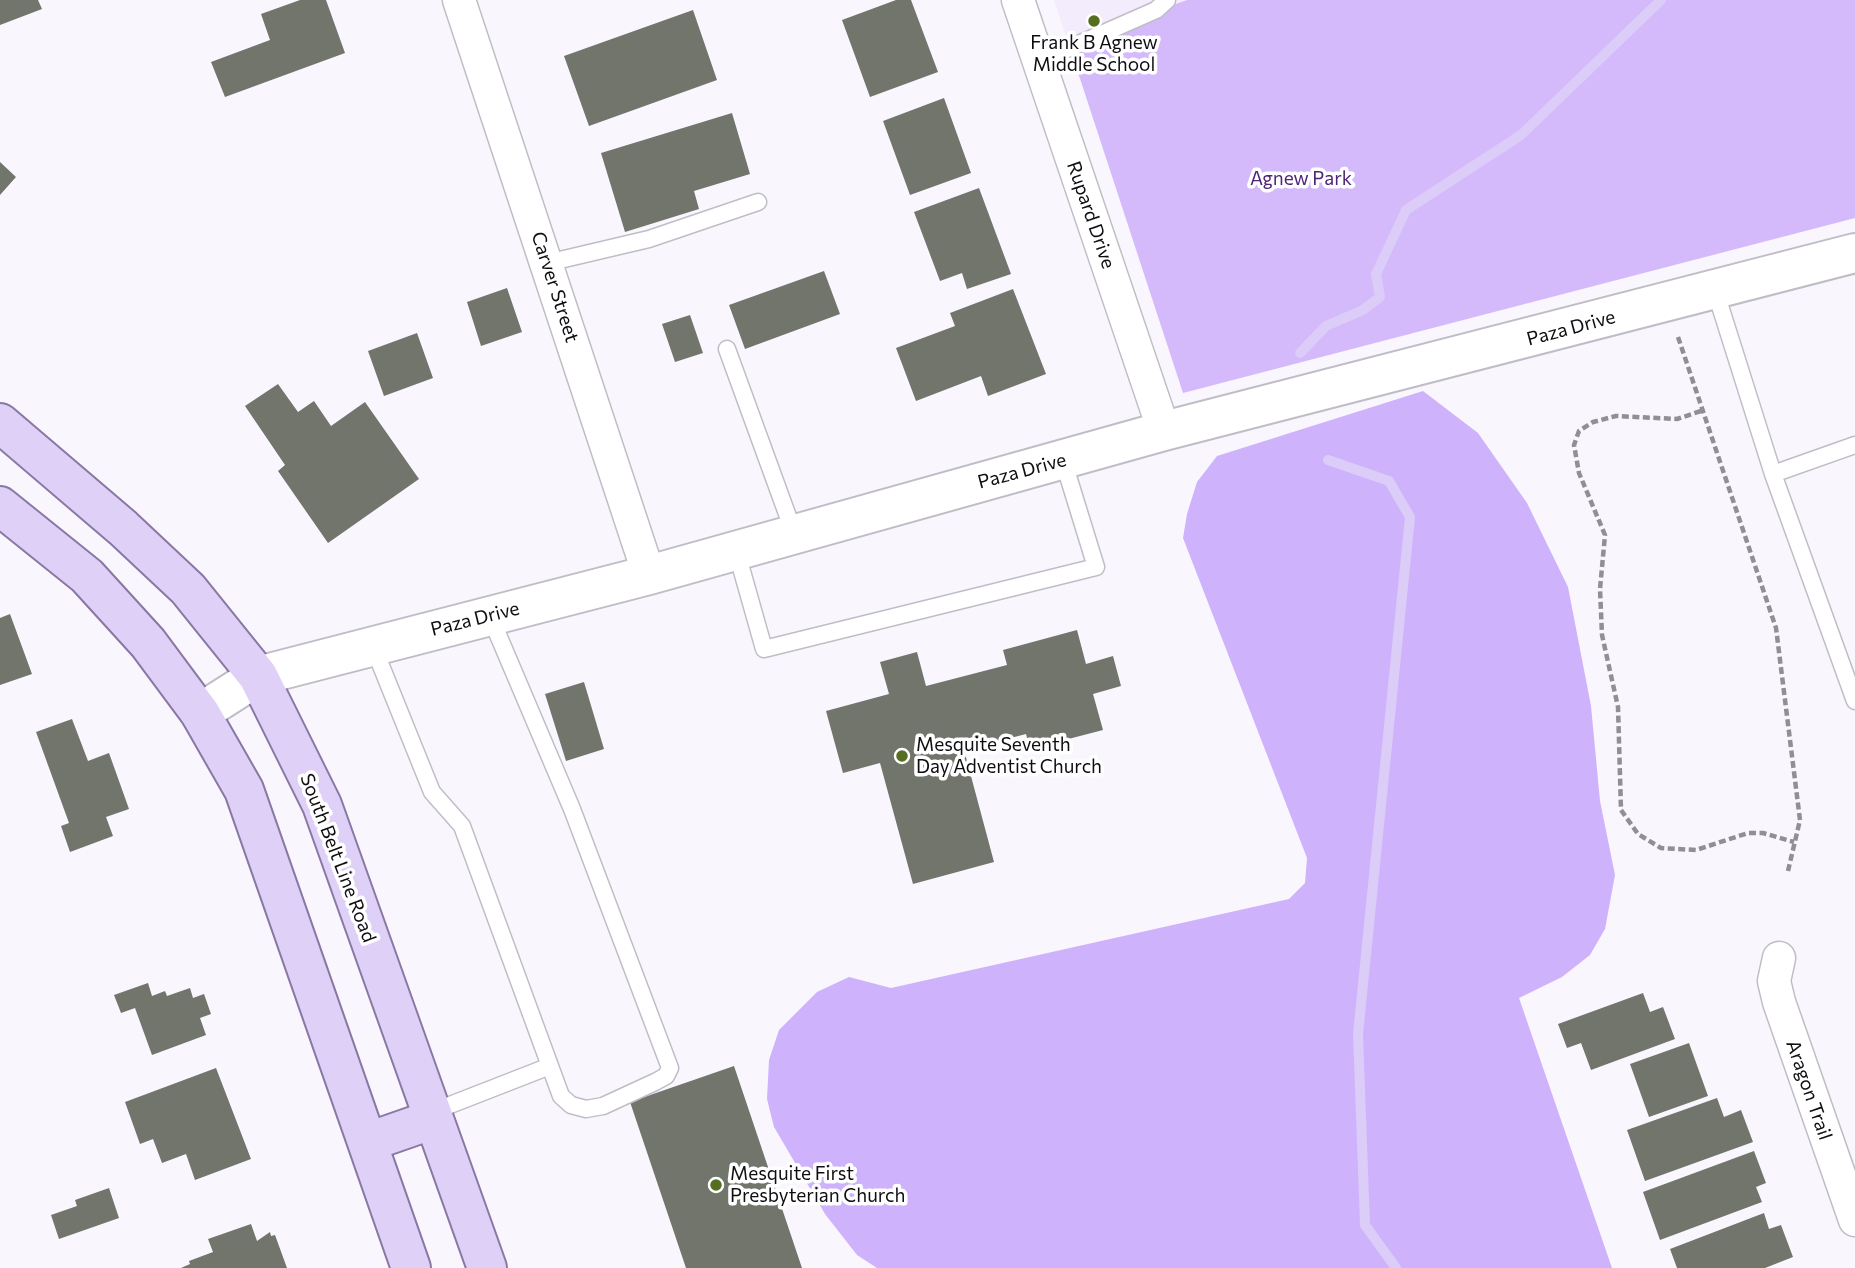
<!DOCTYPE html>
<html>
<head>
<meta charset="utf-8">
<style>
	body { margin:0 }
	canvas { display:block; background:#f9f6fe }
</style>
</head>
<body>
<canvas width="1855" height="1268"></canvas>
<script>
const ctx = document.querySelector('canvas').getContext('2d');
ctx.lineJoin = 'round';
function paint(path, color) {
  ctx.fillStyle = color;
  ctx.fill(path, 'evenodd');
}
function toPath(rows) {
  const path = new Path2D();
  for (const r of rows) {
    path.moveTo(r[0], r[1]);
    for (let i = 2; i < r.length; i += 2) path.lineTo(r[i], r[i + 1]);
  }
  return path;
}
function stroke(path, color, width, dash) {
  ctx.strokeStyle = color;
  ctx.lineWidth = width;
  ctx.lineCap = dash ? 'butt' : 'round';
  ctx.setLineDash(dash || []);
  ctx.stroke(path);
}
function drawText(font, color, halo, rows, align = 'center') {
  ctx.font = font + ' Commissioner,sans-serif';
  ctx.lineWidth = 7;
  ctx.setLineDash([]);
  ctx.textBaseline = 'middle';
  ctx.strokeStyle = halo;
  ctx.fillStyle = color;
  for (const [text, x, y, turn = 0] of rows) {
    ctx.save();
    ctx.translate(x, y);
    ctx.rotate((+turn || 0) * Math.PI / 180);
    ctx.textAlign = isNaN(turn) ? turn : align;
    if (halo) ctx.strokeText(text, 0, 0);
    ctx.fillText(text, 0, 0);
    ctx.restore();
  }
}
const built = toPath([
	[1054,0,1187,0,1068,42]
]);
const green = toPath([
	[1187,0,1855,0,1855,218,1183,393,1068,42]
]);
const forest = toPath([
	[1423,391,1478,433,1527,503,1568,587,1591,706,1600,801,1615,875,1605,929,1590,955,1562,977,1519,998,1612,1268,877,1268,857,1255,825,1214,774,1127,767,1099,769,1060,779,1030,817,992,849,977,891,988,1289,899,1305,883,1307,858,1183,538,1187,514,1197,482,1217,456]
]);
const stream = toPath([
	[1300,353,1326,326,1363,310,1380,297,1376,274,1406,210,1521,135,1661,0],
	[1328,460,1389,481,1410,517,1358,1034,1365,1225,1396,1268]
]);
const building = toPath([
	[0,0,38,0,42,9,0,25],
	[300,0,326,0,345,53,225,97,211,62,270,40,261,14],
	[896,0,911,0,938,72,870,97,842,20],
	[693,10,717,80,589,126,564,56],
	[944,98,971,173,910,195,883,121],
	[732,113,750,174,694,191,699,209,625,232,601,153],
	[0,162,16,177,0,195],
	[979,188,1011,274,967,289,962,273,940,281,914,212],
	[824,271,840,314,745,349,729,305],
	[507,288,522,332,481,346,467,302],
	[1013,289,1046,374,988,396,981,376,916,401,896,348,955,326,950,313],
	[690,315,703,353,675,362,662,324],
	[417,333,433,378,384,396,368,351],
	[278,384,298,412,314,401,331,426,365,402,419,479,328,543,278,471,285,465,245,406],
	[10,614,32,674,0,685,0,618],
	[1077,630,1086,664,1113,656,1121,686,1093,694,1103,730,1030,749,1026,734,964,750,994,862,913,884,880,763,843,773,826,711,889,694,880,662,917,652,926,686,1007,665,1003,650],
	[584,682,604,749,566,761,545,694],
	[72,719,88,761,109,753,129,809,106,817,113,836,70,852,61,826,69,823,36,732],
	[148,983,152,996,165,991,167,996,190,988,193,998,204,994,211,1014,200,1018,206,1035,152,1055,135,1008,121,1013,114,995],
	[1643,993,1650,1012,1663,1007,1675,1039,1591,1070,1581,1043,1567,1048,1558,1024],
	[1689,1043,1708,1096,1649,1117,1630,1064],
	[734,1066,802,1268,686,1268,630,1102],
	[216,1068,251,1159,195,1180,186,1154,162,1163,153,1139,140,1144,125,1102],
	[1717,1098,1724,1117,1741,1110,1753,1142,1645,1181,1627,1130],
	[1754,1151,1766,1183,1756,1187,1762,1202,1660,1240,1643,1192],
	[109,1188,119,1218,59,1239,51,1215,77,1206,75,1200],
	[1764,1213,1769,1229,1781,1225,1793,1257,1765,1268,1677,1268,1670,1249],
	[251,1224,257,1241,270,1232,271,1236,275,1235,287,1268,181,1268,190,1264,189,1261,213,1252,208,1239]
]);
const path = toPath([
	[1678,337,1776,628,1800,820,1788,871],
	[1701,411,1677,419,1616,416,1593,422,1579,431,1574,445,1579,473,1605,535,1600,589,1602,635,1618,707,1621,810,1638,834,1661,848,1696,850,1748,833,1763,833,1794,842]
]);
const service = toPath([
	[1040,61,1156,10,1167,0],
	[547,263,649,239,758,202],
	[1715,290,1773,474,1855,445],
	[727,349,794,533],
	[1773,474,1855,701],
	[736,550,764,649,1096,567,1063,460],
	[373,646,432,792,462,826,561,1096,571,1105,586,1109,603,1106,655,1082,666,1076,670,1068,572,809,490,616],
	[432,1112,550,1066]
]);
const minor = toPath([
	[459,0,649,575],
	[1018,0,1164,431],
	[1779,958,1774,981,1779,1002,1855,1220]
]);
const tertiary = toPath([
	[200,713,258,676,649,575,1164,431,1855,253]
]);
const primary = toPath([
	[0,423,123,528,188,589,258,676,322,805,487,1268],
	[0,506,87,576,148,643,200,713,244,790,411,1268],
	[368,1142,434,1119]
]);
const markers = [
	[1094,21,7,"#566e20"],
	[902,756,7,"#566e20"],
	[716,1185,7,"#566e20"]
];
const poiNames = [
	["Frank B Agnew",1094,43,"center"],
	["Middle School",1094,65,"center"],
	["Mesquite Seventh",916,745],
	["Day Adventist Church",916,767],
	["Mesquite First",730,1174],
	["Presbyterian Church",730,1196]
];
const parkNames = [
	["Agnew Park",1301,179]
];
const streetNames = [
	["Rupard Drive",1091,215,71],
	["Carver Street",555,287,72],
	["Paza Drive",1571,328,-15],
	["Paza Drive",1022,471,-15],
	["Paza Drive",475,619,-14],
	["South Belt Line Road",338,858,69],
	["Aragon Trail",1809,1090,71]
];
paint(built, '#f2ecfd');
paint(green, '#d4bafb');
paint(forest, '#cfb2fc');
stroke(stream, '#dcccf8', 10);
paint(building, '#71756c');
stroke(service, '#c1bdc7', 19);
stroke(minor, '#c1bdc7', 35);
stroke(tertiary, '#c1bdc7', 42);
stroke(primary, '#8978a3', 42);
stroke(path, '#918f95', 4.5, [7, 3.5]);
stroke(service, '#fff', 16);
stroke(minor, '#fff', 32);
stroke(tertiary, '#fff', 38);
stroke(primary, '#dfd0f7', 38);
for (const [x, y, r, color] of markers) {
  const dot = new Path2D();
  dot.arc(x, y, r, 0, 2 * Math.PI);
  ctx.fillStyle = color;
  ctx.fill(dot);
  stroke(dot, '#fff', 2.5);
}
drawText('19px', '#0f0d11', '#fff', poiNames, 'left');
drawText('19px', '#4d2579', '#fff', parkNames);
drawText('19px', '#0f0d11', '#fff', streetNames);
</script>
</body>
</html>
